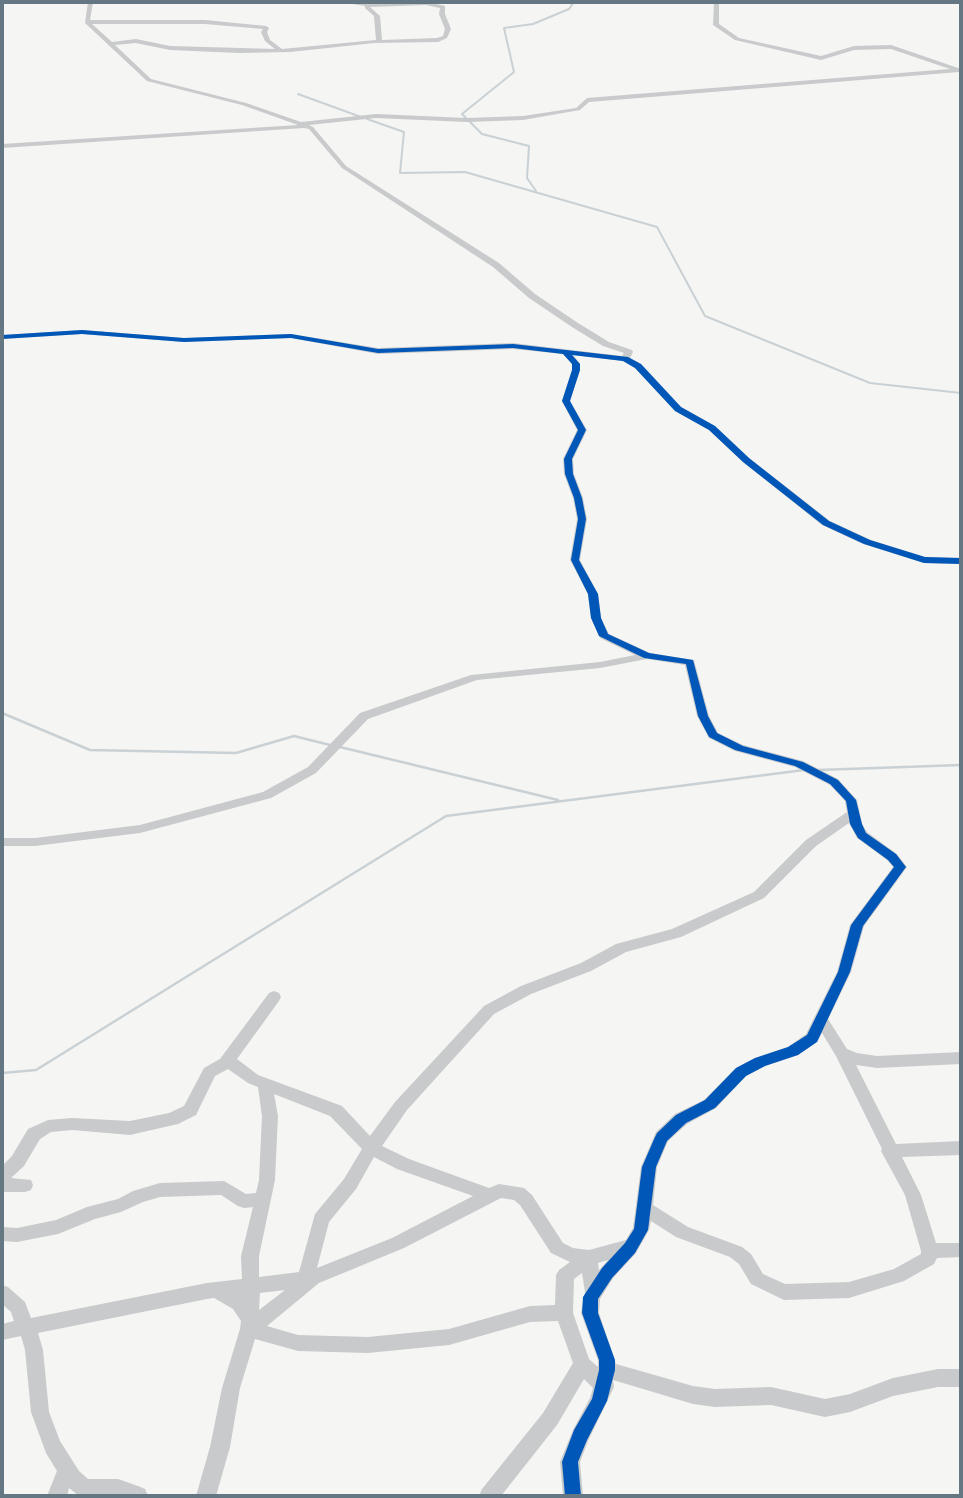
<!DOCTYPE html>
<html>
<head>
<meta charset="utf-8">
<style>
	body { margin:0 }
	#map { position:relative; width:963px; height:1498px; overflow:hidden; background:#f5f5f3; font-family:Lato,sans-serif }
	canvas { display:block }
	.frame { position:absolute; inset:0; border:4px solid #657783; pointer-events:none }
</style>
</head>
<body>
<div id="map">
<canvas width="963" height="1498"></canvas>
<div class="frame"></div>
</div>
<script>
const ctx = document.querySelector('canvas').getContext('2d');
ctx.lineJoin = 'round';
function toPath(rows) {
  const path = new Path2D();
  for (const r of rows) {
    path.moveTo(r[0], r[1]);
    for (let i = 2; i < r.length; i += 2) path.lineTo(r[i], r[i + 1]);
  }
  return path;
}
function stroke(path, color, width, dash) {
  ctx.strokeStyle = color;
  ctx.lineWidth = width;
  ctx.lineCap = dash ? 'butt' : 'round';
  ctx.setLineDash(dash || []);
  ctx.stroke(path);
}
function paint(path, color) {
  ctx.fillStyle = color;
  ctx.fill(path, 'evenodd');
}
const streamFar1 = toPath([
	[298,94,361,117],
	[367,119,404,132,400,173,465,172,657,227,705,316,870,383,961,393],
	[536,191,527,178,529,146,482,134,462,114,514,72,504,28,533,24,569,9,574,2]
]);
const stream = toPath([
	[2,713,90,750,236,753,294,736,330,745],
	[340,747,558,800],
	[818,770,961,765],
	[2,1073,36,1070,446,816,804,770]
]);
const minor = toPath([
	[88,2,93,2,90,20,205,20,266,26,269,28,267,32,270,40,282,49,376,40,374,16,365,8,365,6,339,2,372,3,427,2,445,6,445,14,451,29,447,38,438,42,374,43,290,52,239,53,170,50,136,43,115,45,151,79,246,103,301,122,376,114,467,118,523,116,576,108,587,98,950,69,891,49,854,50,821,60,735,40,713,25,714,2,719,2,719,24,739,38,821,56,854,46,891,45,961,69,959,72,589,102,580,110,523,120,467,122,376,118,309,125,313,127,346,166,499,263,535,294,578,323,609,342,632,350,633,352,630,358,641,364,681,407,715,426,749,458,830,521,871,540,925,557,961,558,961,564,924,563,863,544,822,525,743,462,709,430,675,411,635,368,623,361,573,355,580,364,580,370,570,401,587,430,573,459,574,474,583,498,587,519,580,560,598,594,601,618,609,634,650,653,694,660,709,716,718,733,743,745,803,761,838,779,857,800,862,824,867,832,897,854,907,867,864,926,851,972,828,1019,847,1049,857,1053,877,1056,961,1052,961,1064,877,1068,856,1065,896,1144,961,1141,961,1155,902,1157,921,1195,936,1243,961,1243,961,1257,937,1258,934,1264,904,1281,849,1298,784,1300,751,1284,739,1264,730,1257,676,1237,651,1221,649,1230,636,1253,613,1278,600,1299,599,1313,616,1364,693,1386,715,1389,771,1387,825,1399,850,1394,893,1378,938,1369,961,1369,961,1387,938,1387,893,1396,850,1412,825,1417,771,1405,715,1407,693,1404,613,1380,614,1387,588,1441,580,1462,583,1496,563,1496,560,1462,573,1430,590,1398,593,1388,584,1379,557,1425,501,1496,479,1496,482,1489,543,1413,573,1363,558,1321,530,1322,449,1345,368,1353,298,1351,255,1339,240,1388,230,1447,216,1496,196,1496,210,1447,222,1388,240,1329,241,1321,233,1309,214,1298,207,1299,38,1333,43,1350,49,1412,60,1441,79,1471,88,1479,118,1479,138,1486,145,1489,148,1496,79,1496,69,1488,67,1496,47,1496,57,1471,46,1453,31,1412,25,1350,21,1336,2,1340,2,1324,14,1321,11,1312,2,1304,2,1285,8,1287,25,1302,31,1318,207,1283,242,1279,241,1256,253,1207,244,1208,238,1206,221,1195,160,1197,143,1202,121,1212,95,1219,58,1234,17,1242,2,1241,2,1227,17,1228,56,1220,87,1207,118,1199,133,1191,160,1183,224,1181,246,1194,256,1193,259,1180,262,1116,258,1087,248,1083,228,1069,215,1076,196,1115,178,1124,130,1135,72,1130,51,1132,40,1139,24,1166,11,1178,31,1180,33,1185,31,1190,25,1192,2,1192,2,1166,12,1156,28,1129,48,1120,72,1118,130,1121,169,1113,184,1106,204,1068,220,1059,269,993,274,991,279,993,281,997,279,1001,237,1059,258,1075,342,1106,370,1136,395,1102,484,1006,521,986,581,963,616,944,672,929,754,892,806,840,847,812,845,801,830,785,795,767,735,751,709,738,697,716,685,665,647,659,600,668,477,680,368,719,316,773,271,798,140,833,35,846,2,846,2,838,35,838,140,825,263,792,308,767,360,713,471,675,600,662,635,655,600,638,591,618,588,594,570,560,577,519,573,498,564,474,563,459,577,430,562,401,572,370,572,364,563,354,513,349,378,354,291,338,184,342,82,334,2,339,2,335,82,330,184,338,291,334,378,348,513,343,622,356,624,353,603,346,572,327,529,298,493,267,342,168,309,129,304,128,2,148,2,144,298,125,242,105,147,81,85,23,88,2],
	[426,5,440,8,439,14,445,29,443,36,437,38,382,40,380,16,370,7,426,5],
	[92,24,205,24,263,29,261,32,265,41,275,49,170,46,136,39,112,42,92,24],
	[849,823,857,838,887,860,893,867,850,925,837,972,806,1034,788,1047,755,1058,736,1068,704,1100,675,1114,656,1132,641,1167,633,1228,626,1240,589,1250,573,1248,563,1243,532,1195,524,1188,499,1184,489,1188,409,1159,382,1146,407,1110,494,1014,531,994,591,971,626,952,681,937,764,898,816,846,849,823],
	[822,1033,836,1056,882,1149,881,1151,905,1195,921,1251,921,1254,894,1269,849,1282,785,1284,763,1274,751,1254,742,1247,688,1227,653,1205,657,1167,668,1141,687,1124,716,1108,746,1076,765,1066,798,1055,817,1042,822,1033],
	[274,1094,330,1116,362,1149,344,1179,315,1214,299,1272,259,1277,259,1256,275,1180,278,1116,274,1094],
	[374,1157,397,1169,473,1196,392,1238,317,1268,329,1222,356,1189,374,1157],
	[501,1198,514,1200,520,1205,551,1253,570,1262,559,1270,556,1275,555,1305,530,1306,449,1329,368,1337,298,1335,267,1326,319,1283,404,1248,501,1198],
	[608,1260,601,1268,599,1270,598,1263,608,1260],
	[582,1273,585,1292,581,1313,598,1360,598,1367,589,1359,573,1313,574,1279,582,1273],
	[285,1290,259,1310,260,1293,285,1290]
]);
const cycleway = toPath([
	[82,330,184,338,291,334,378,349,513,344,628,357,641,364,681,407,715,426,749,458,829,521,870,540,925,557,961,558,961,564,924,563,864,544,823,525,743,462,709,430,675,411,635,368,623,361,572,355,580,364,580,370,570,401,586,430,572,459,573,474,582,498,586,519,579,560,598,594,601,618,608,634,649,653,693,660,708,716,717,733,743,746,803,762,838,780,856,800,862,824,866,833,896,854,906,867,863,926,850,972,817,1042,798,1055,765,1066,746,1076,715,1108,686,1123,667,1141,656,1167,648,1230,635,1253,612,1278,598,1299,598,1313,615,1360,615,1370,607,1401,587,1440,578,1462,581,1496,565,1496,562,1462,574,1430,592,1399,599,1370,599,1360,582,1313,583,1297,602,1268,625,1243,634,1229,642,1167,655,1137,657,1133,676,1115,705,1100,736,1068,755,1058,788,1047,807,1035,838,972,851,925,894,867,888,860,858,838,850,824,846,801,830,784,795,766,735,750,709,737,698,716,686,664,644,658,599,636,591,618,588,594,571,560,578,519,574,498,565,474,564,459,578,430,562,401,572,370,572,364,563,354,513,348,378,353,291,338,184,342,82,334,2,339,2,335,82,330]
]);
stroke(streamFar1, '#c9d1d4', 2);
stroke(stream, '#c9d1d4', 2.5);
paint(minor, '#c9cacb');
paint(cycleway, '#0057b8');
</script>
</body>
</html>
